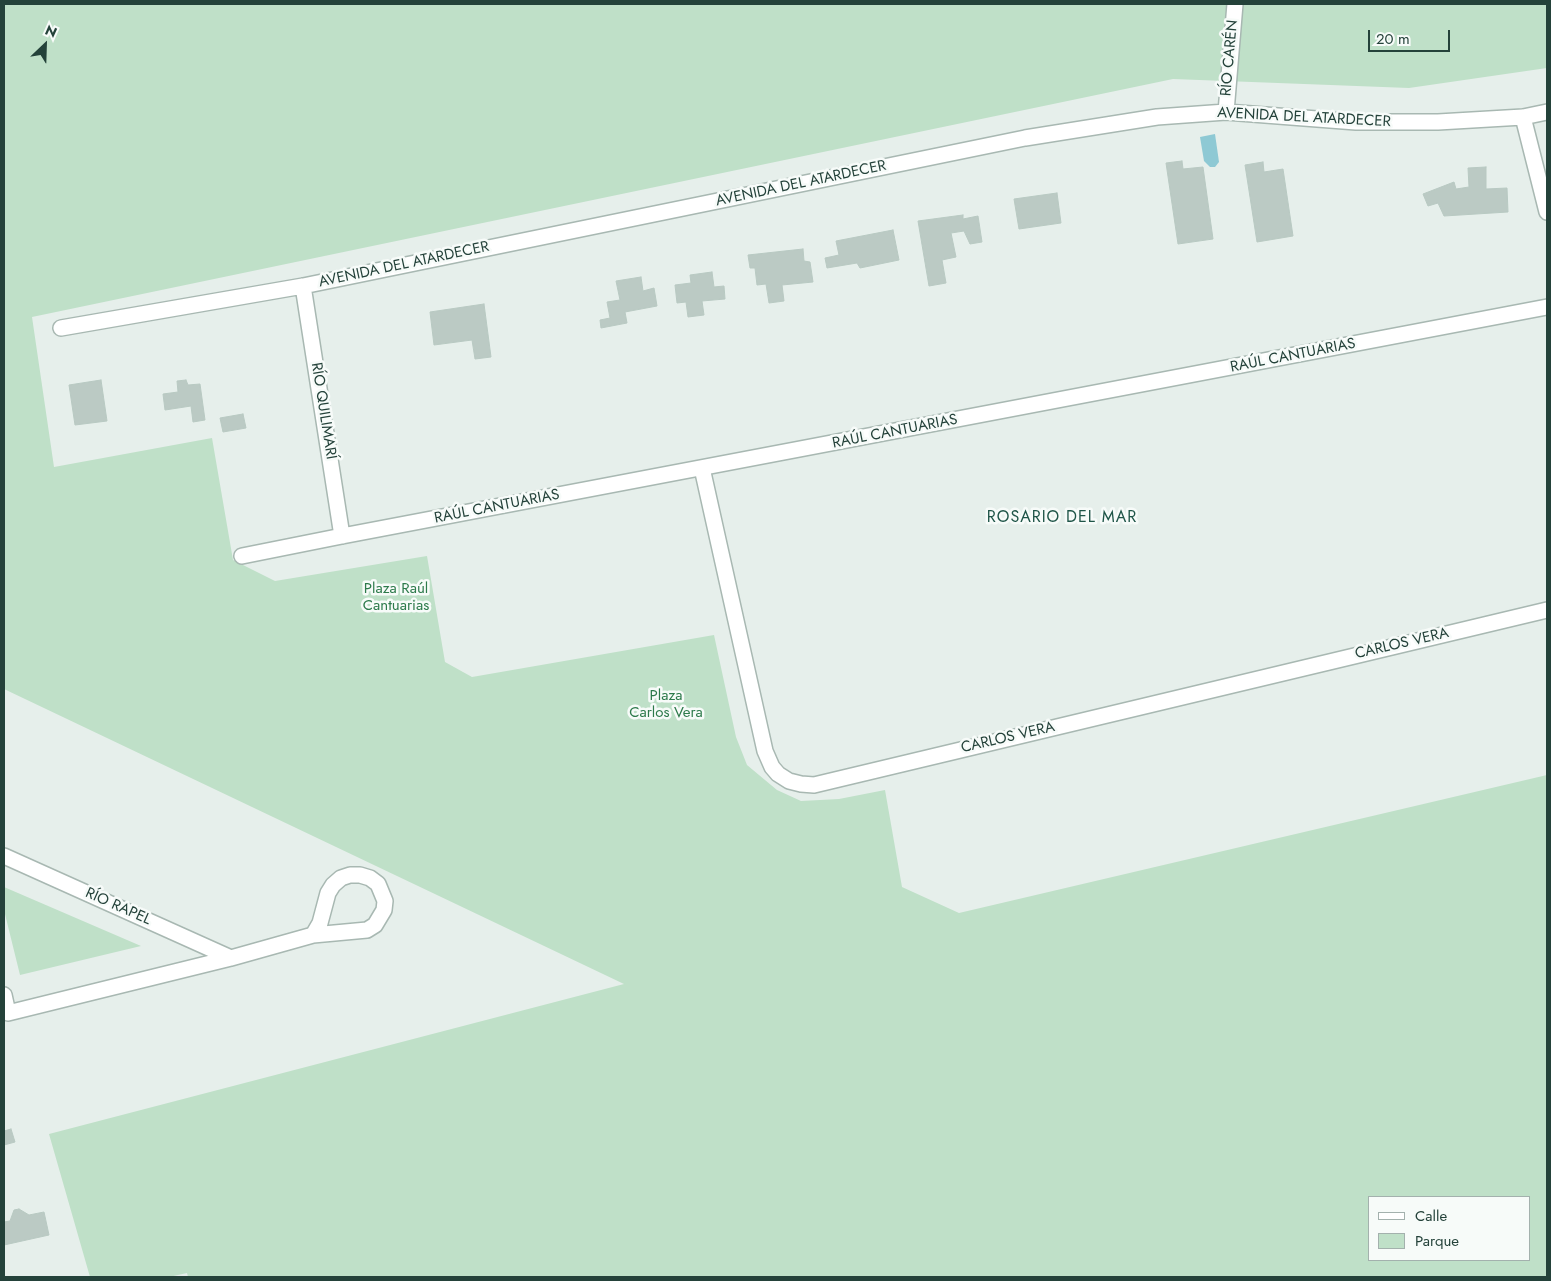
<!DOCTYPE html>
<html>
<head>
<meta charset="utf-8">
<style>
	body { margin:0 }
	#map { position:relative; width:1551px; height:1281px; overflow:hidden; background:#e6efeb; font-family:Jost,sans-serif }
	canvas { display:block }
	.frame { position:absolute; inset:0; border:5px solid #24423a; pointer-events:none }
	.legend { position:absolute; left:1368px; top:1196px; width:162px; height:65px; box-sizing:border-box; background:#f7fbf9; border:1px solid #a3b1ad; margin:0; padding:6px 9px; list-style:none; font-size:15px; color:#24423a }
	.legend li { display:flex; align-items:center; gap:10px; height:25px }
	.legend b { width:25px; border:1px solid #a3b1ad }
	.north { position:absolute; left:20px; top:20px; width:50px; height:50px; -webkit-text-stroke:4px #f7fbf9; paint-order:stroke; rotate:24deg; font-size:14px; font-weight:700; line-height:20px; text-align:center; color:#24423a }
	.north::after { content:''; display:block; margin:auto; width:18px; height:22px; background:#24423a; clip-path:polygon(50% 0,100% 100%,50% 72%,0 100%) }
	.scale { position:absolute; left:1368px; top:30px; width:82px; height:22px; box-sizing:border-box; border:2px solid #24423a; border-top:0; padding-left:6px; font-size:15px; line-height:18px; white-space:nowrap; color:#24423a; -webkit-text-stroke:4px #f7fbf9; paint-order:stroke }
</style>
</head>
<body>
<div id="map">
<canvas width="1551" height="1281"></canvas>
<div class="frame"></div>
<ul class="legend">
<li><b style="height:6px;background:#fff"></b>Calle</li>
<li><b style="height:14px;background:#bfe0c8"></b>Parque</li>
</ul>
<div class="north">N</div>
<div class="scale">20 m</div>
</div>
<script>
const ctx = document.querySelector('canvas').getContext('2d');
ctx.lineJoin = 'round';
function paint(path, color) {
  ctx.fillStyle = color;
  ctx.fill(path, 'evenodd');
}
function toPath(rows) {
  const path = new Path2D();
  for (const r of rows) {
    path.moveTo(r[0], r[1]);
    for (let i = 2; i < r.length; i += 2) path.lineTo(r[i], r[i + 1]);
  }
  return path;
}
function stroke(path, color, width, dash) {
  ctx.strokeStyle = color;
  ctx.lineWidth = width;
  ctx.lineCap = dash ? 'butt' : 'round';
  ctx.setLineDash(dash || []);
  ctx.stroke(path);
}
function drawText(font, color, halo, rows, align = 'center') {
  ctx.font = font + ' Jost,sans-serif';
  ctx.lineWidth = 5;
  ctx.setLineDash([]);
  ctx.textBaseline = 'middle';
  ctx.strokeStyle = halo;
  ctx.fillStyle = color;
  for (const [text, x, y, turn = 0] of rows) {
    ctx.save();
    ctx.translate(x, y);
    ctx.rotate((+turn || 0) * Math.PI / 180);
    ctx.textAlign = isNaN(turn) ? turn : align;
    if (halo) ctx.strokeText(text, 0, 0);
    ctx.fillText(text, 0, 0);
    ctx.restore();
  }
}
const green = toPath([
	[4,4,1547,4,1547,68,1409,88,1173,79,32,317,54,467,212,438,233,560,275,581,427,556,445,662,472,677,714,635,736,737,747,765,777,790,801,801,839,799,885,790,902,887,959,913,1547,775,1547,1277,188,1277,187,1273,169,1277,90,1277,49,1134,624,984,4,689],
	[1370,1197,1530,1197,1530,1260,1370,1260],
	[4,887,141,946,20,975,4,910]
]);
const water = toPath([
	[1215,134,1219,162,1215,167,1210,167,1204,161,1200,137]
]);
const building = toPath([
	[1182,161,1183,169,1203,167,1213,239,1178,244,1166,163,1182,161],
	[1263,162,1264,172,1283,169,1293,236,1257,242,1245,165,1263,162],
	[1486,167,1486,189,1507,188,1508,212,1444,216,1438,203,1428,206,1423,194,1454,182,1456,189,1469,187,1468,168,1486,167],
	[1057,193,1061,223,1019,229,1014,199,1057,193],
	[963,215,963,219,978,216,982,242,970,244,964,231,951,233,956,257,942,260,946,283,929,286,918,221,963,215],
	[893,230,899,260,860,268,857,263,827,268,825,258,839,255,836,241,893,230],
	[803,249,804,261,810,262,813,282,782,285,784,301,769,303,766,284,757,285,755,268,750,268,748,255,803,249],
	[712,272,714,287,724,286,725,299,702,301,704,315,688,317,686,302,677,303,675,285,691,283,690,275,712,272],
	[641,277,643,291,654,288,657,306,625,312,627,323,601,328,600,320,610,318,607,302,620,300,616,281,641,277],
	[484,304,491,357,475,359,472,340,434,345,430,312,484,304],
	[101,380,107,421,75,425,69,385,101,380],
	[186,380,188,385,200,384,205,420,193,422,191,406,165,410,163,394,178,392,177,381,186,380],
	[243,414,246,428,223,432,220,418,243,414],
	[11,1129,15,1142,4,1145,4,1131,11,1129],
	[19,1209,29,1215,44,1212,49,1235,4,1245,4,1222,10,1221,14,1210,19,1209]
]);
const minor = toPath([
	[1226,112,1235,4],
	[1523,117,1547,212],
	[303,286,342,536],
	[61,328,303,286,1025,138,1157,117,1226,112,1356,122,1438,122,1523,117,1547,112],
	[702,468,765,751,772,767,778,774,789,781,801,784,814,785,1547,610],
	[242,556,342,536,1547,307],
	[4,856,231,958],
	[4,995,8,1013,231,958,313,935,367,930,375,925,384,910,385,901,378,884,370,878,360,875,350,875,341,878,333,885,328,893,320,923,313,935]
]);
const streetNames = [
	["RÍO CARÉN",1230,58,-85],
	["AVENIDA DEL ATARDECER",1304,118,3],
	["AVENIDA DEL ATARDECER",801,184,-12],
	["AVENIDA DEL ATARDECER",404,265,-12],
	["RAÚL CANTUARIAS",1293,356,-11],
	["RÍO QUILIMARÍ",323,411,81],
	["RAÚL CANTUARIAS",895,432,-11],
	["RAÚL CANTUARIAS",497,507,-11],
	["CARLOS VERA",1402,644,-13],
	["CARLOS VERA",1008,738,-13],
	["RÍO RAPEL",118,907,24]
];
const parkNames = [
	["Plaza Raúl",396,589],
	["Cantuarias",396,606],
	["Plaza",666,696],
	["Carlos Vera",666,713]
];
const neighbourhoodNames = [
	["ROSARIO DEL MAR",1062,518]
];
paint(green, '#bfe0c8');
paint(water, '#8ec9d4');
paint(building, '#bbcac4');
stroke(building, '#b8c9c2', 1);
stroke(minor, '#a8b8b2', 18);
stroke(minor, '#fff', 15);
drawText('15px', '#24423a', '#f7fbf9', streetNames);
drawText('15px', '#2d7a4b', '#f7fbf9', parkNames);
ctx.letterSpacing = '1px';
drawText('16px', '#1f5548', '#f7fbf9', neighbourhoodNames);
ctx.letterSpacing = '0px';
</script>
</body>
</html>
